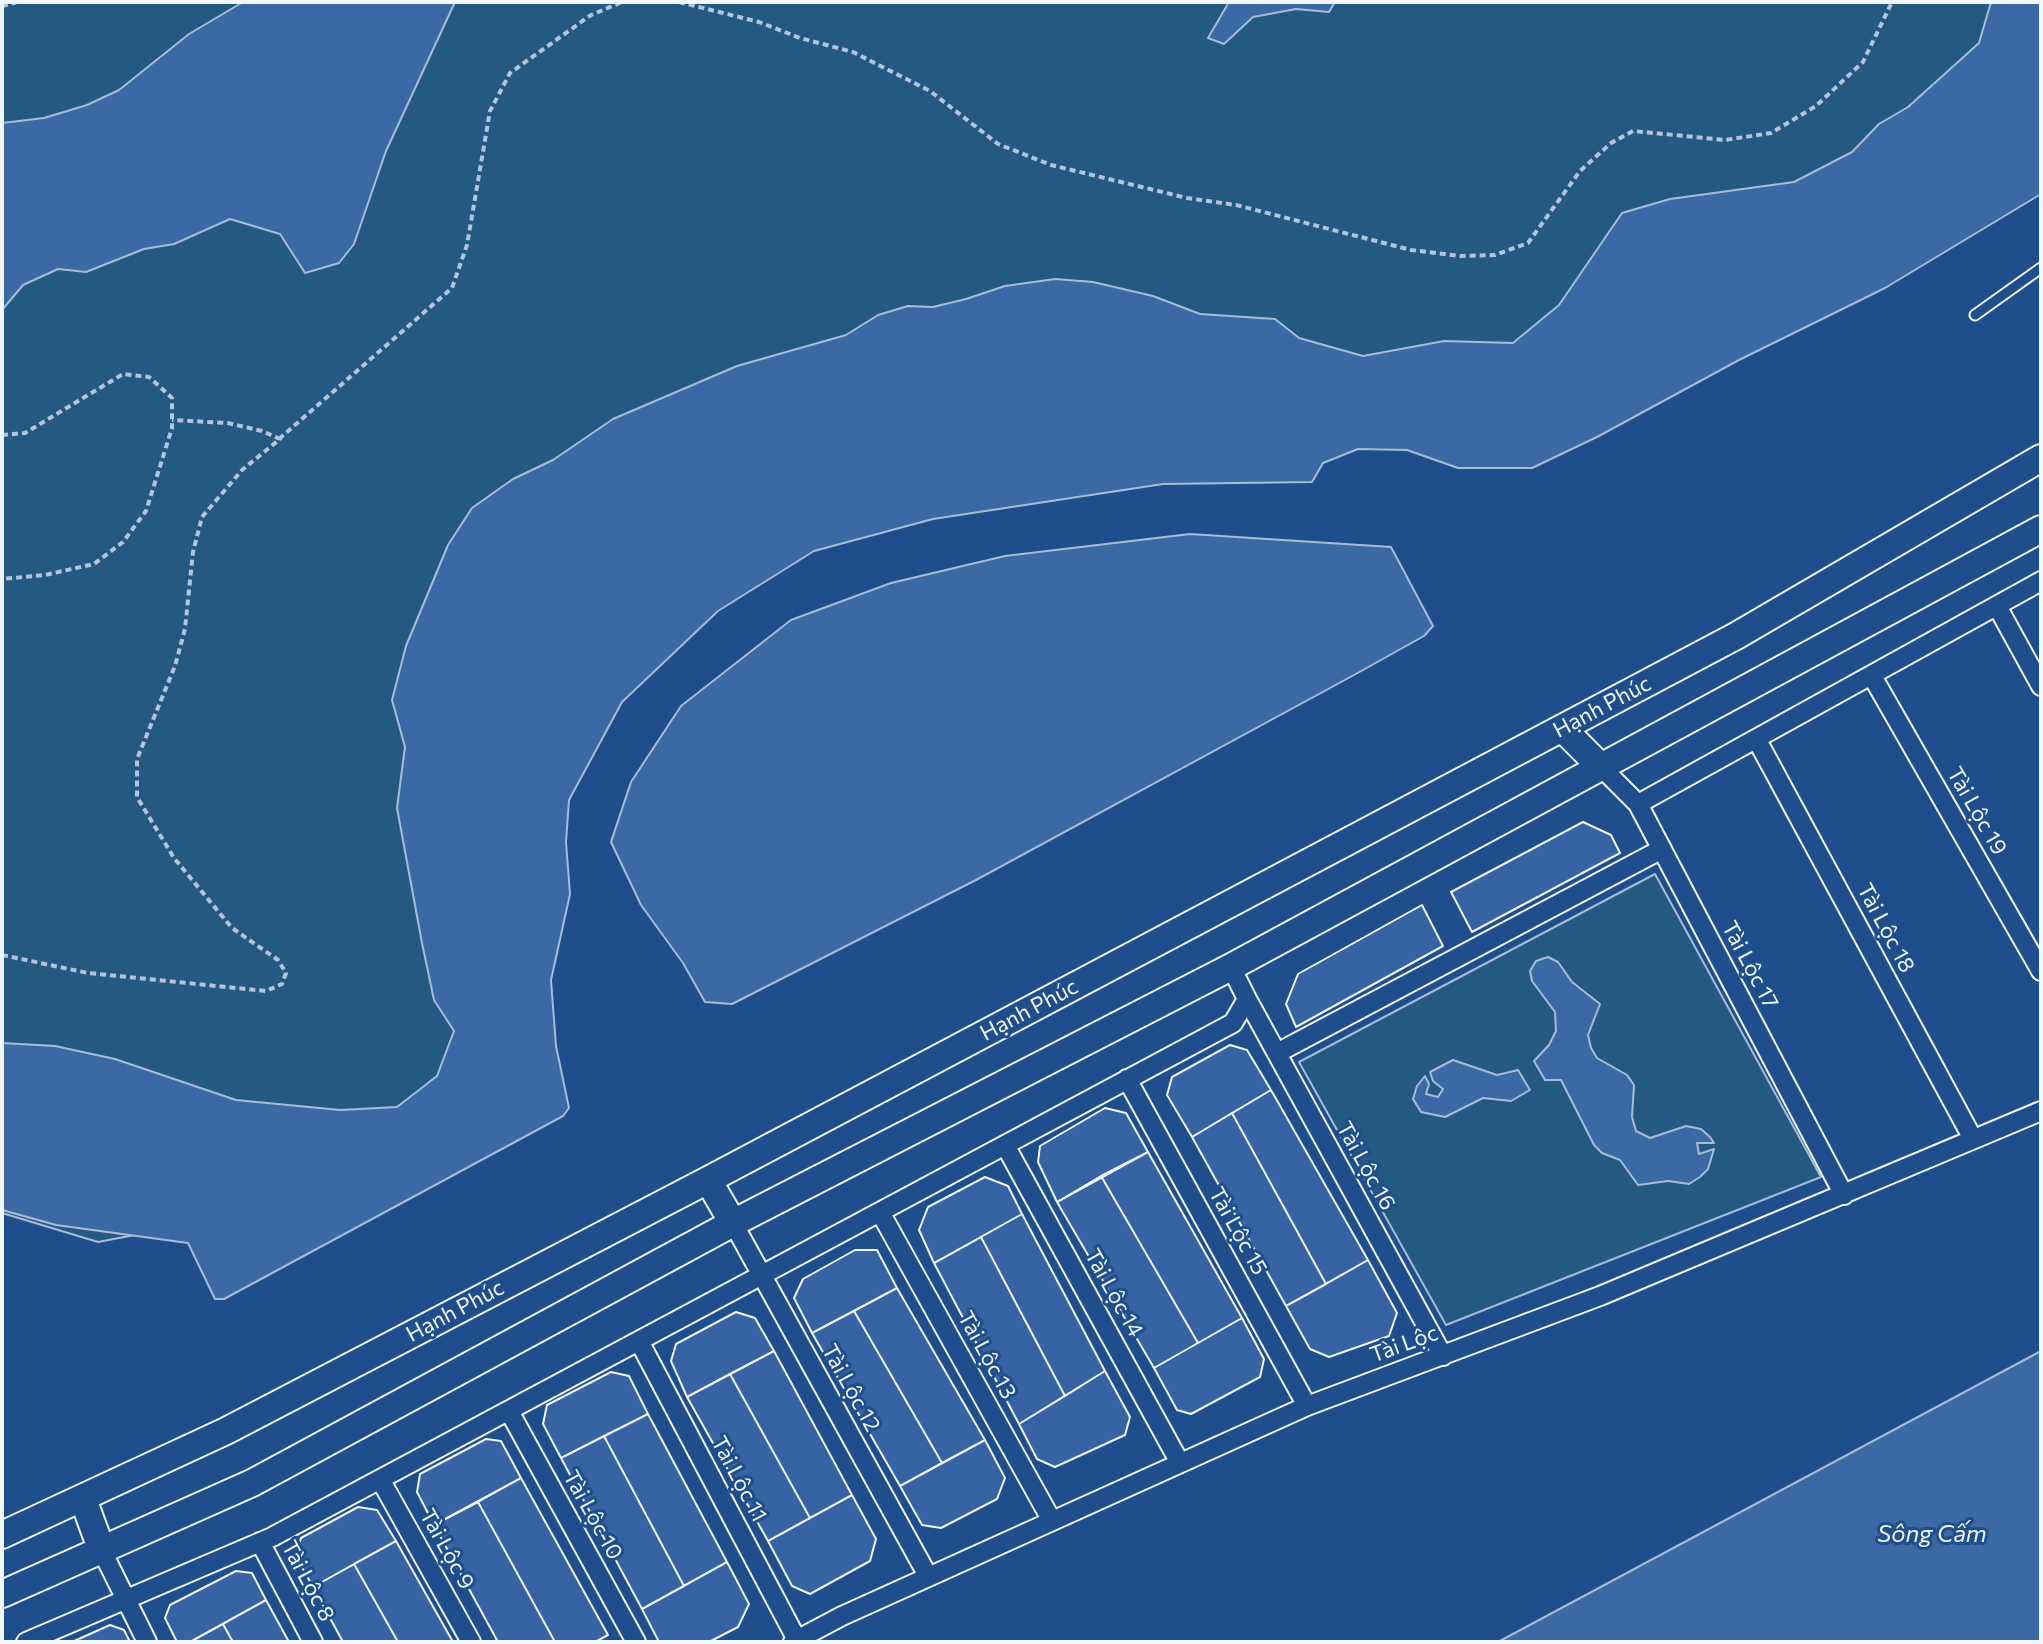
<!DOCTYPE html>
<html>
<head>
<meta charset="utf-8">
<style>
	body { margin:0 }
	#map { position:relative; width:2043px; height:1644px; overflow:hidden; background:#1f4e8c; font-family:Commissioner,sans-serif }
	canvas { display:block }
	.frame { position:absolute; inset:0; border:4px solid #f2f6ff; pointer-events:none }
</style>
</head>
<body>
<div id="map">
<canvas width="2043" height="1644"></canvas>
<div class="frame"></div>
</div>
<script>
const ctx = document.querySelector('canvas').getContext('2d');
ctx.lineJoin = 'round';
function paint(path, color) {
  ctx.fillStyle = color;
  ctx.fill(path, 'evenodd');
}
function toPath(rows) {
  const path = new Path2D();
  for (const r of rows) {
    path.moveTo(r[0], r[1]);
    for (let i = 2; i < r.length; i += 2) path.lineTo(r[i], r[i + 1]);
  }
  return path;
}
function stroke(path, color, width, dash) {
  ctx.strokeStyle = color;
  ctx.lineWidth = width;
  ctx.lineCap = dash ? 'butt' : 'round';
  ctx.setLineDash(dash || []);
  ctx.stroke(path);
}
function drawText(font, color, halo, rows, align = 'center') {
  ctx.font = font + ' Commissioner,sans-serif';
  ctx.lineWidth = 6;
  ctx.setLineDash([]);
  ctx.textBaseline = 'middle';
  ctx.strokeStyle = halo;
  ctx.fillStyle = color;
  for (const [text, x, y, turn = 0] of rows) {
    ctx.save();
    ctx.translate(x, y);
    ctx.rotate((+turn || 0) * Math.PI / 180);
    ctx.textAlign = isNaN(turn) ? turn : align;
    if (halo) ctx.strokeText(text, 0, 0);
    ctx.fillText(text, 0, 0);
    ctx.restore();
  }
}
const green = toPath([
	[2,2,2041,2,2041,44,1565,355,1297,391,598,605,458,1110,161,1230,98,1242,2,1213,2,2],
	[1655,874,1821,1177,1446,1325,1299,1062,1655,874]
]);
const water = toPath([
	[243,2,455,2,386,151,354,244,339,263,305,273,280,234,230,219,174,244,144,249,86,272,58,269,23,285,2,310,2,123,44,118,87,105,119,90,189,34,243,2],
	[1229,2,1335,2,1329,12,1296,9,1253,17,1224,44,1208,38,1229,2],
	[1991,2,2041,2,2041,194,1885,288,1739,360,1597,437,1532,468,1458,468,1407,450,1358,449,1323,463,1312,482,1163,484,933,519,814,551,718,611,622,702,569,800,566,842,570,894,551,980,556,1046,569,1108,563,1116,224,1299,215,1299,188,1243,56,1225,2,1210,2,1043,55,1046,115,1059,236,1100,340,1110,397,1107,437,1076,454,1031,434,1000,422,943,397,808,405,747,392,700,406,646,448,545,472,508,513,479,553,460,613,419,737,366,846,335,878,315,908,306,933,307,966,299,1005,286,1055,279,1093,282,1153,296,1200,314,1275,319,1299,338,1363,356,1444,341,1513,343,1559,305,1622,213,1670,199,1794,182,1852,152,1879,124,1908,107,1979,43,1991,2],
	[1190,534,1391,547,1433,626,1424,636,1354,675,976,880,732,1004,705,1002,683,963,641,905,611,842,631,782,681,706,791,620,891,583,1005,556,1190,534],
	[1548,957,1558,962,1572,982,1600,1004,1588,1035,1591,1048,1597,1058,1627,1075,1634,1085,1632,1117,1636,1131,1650,1138,1686,1126,1701,1129,1710,1137,1714,1143,1697,1143,1699,1154,1714,1149,1708,1169,1700,1177,1689,1184,1668,1181,1638,1185,1620,1160,1602,1153,1594,1145,1561,1080,1545,1080,1534,1061,1549,1045,1556,1031,1555,1012,1532,981,1530,971,1536,961,1548,957],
	[1453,1060,1497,1075,1518,1070,1530,1090,1511,1101,1483,1098,1445,1117,1421,1112,1413,1099,1417,1086,1425,1076,1429,1084,1426,1094,1438,1097,1443,1089,1433,1081,1430,1072,1453,1060],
	[2041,1351,2041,1642,1498,1642,2041,1351]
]);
const building = toPath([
	[1583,822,1611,835,1620,853,1472,932,1451,892,1583,822],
	[1422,905,1443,946,1296,1027,1286,1004,1298,974,1422,905],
	[1230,1045,1247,1050,1271,1090,1192,1137,1167,1095,1172,1077,1230,1045],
	[1271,1090,1368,1260,1326,1284,1232,1113,1271,1090],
	[1105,1108,1126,1113,1148,1152,1057,1202,1038,1162,1040,1146,1105,1108],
	[1232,1113,1326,1284,1286,1306,1192,1137,1232,1113],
	[1148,1152,1242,1318,1198,1343,1101,1176,1148,1152],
	[1101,1176,1198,1343,1154,1368,1057,1202,1101,1176],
	[985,1177,1008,1186,1022,1214,934,1263,919,1230,928,1207,985,1177],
	[1022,1214,1105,1371,1065,1396,981,1237,1022,1214],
	[981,1237,1065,1396,1019,1424,934,1263,981,1237],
	[855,1250,877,1250,897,1288,812,1333,794,1298,803,1279,855,1250],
	[1368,1260,1397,1313,1389,1336,1329,1357,1310,1349,1286,1306,1368,1260],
	[897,1288,985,1440,942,1463,854,1311,897,1288],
	[854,1311,942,1463,900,1486,812,1333,854,1311],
	[736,1312,755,1318,774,1351,687,1397,671,1361,676,1344,736,1312],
	[1242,1318,1264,1359,1260,1377,1191,1414,1177,1410,1154,1368,1242,1318],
	[774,1351,852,1495,810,1518,730,1374,774,1351],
	[1105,1371,1130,1417,1125,1435,1055,1467,1037,1459,1019,1424,1105,1371],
	[611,1372,629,1376,648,1414,561,1458,543,1424,547,1405,611,1372],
	[730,1374,810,1518,768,1541,687,1397,730,1374],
	[648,1414,727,1562,684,1586,604,1436,648,1414],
	[604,1436,684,1586,642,1609,561,1458,604,1436],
	[486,1439,501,1441,521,1478,434,1525,417,1492,420,1474,486,1439],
	[985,1440,1005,1478,997,1499,941,1528,922,1525,900,1486,985,1440],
	[521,1478,608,1635,595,1642,555,1642,478,1502,521,1478],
	[852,1495,876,1539,870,1561,810,1594,792,1586,768,1541,852,1495],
	[478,1502,555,1642,498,1642,434,1525,478,1502],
	[358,1507,377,1510,396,1541,313,1587,295,1555,301,1538,358,1507],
	[396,1541,453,1642,398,1642,354,1564,396,1541],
	[727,1562,749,1604,738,1627,709,1642,659,1642,642,1609,727,1562],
	[354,1564,398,1642,343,1642,313,1587,354,1564],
	[236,1571,252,1573,266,1600,190,1642,177,1642,165,1618,170,1605,236,1571],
	[266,1600,289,1642,233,1642,223,1624,266,1600],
	[223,1624,233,1642,190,1642,223,1624],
	[110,1625,124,1630,130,1642,72,1642,110,1625]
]);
const path = toPath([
	[679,2,759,22,800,38,853,52,930,91,998,144,1051,165,1187,198,1236,205,1411,250,1460,256,1495,255,1528,243,1580,171,1611,143,1633,131,1725,140,1771,133,1816,106,1863,62,1892,2],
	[2,6,18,2],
	[2,435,25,433,123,374,149,377,172,398,172,428,146,511,123,542,94,564,45,575,2,579],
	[279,439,452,288,467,245,490,111,510,73,591,15,622,2],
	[2,955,88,973,266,991,282,984,286,973,278,960,232,928,174,858,137,797,137,759,175,666,185,629,193,552,202,517,242,470,280,439,262,431,228,423,172,420]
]);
const lane = toPath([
	[1975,315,2041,268]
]);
const street = toPath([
	[1997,606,2041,686],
	[1872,676,2041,971],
	[1757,740,1973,1139],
	[1601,767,1638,804,1844,1195],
	[1638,804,2041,581],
	[1247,999,1443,1356],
	[1277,1053,1662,849],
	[1127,1079,1307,1406],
	[1005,1145,1180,1463],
	[880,1212,1052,1521],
	[733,1223,928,1576],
	[639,1341,797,1640],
	[509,1411,636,1642],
	[380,1479,471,1642],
	[260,1542,313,1642],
	[102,1551,147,1642],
	[26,1642,272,1537,1233,1023,1247,999,1231,967],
	[793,1642,842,1616,1307,1406,1600,1296,2041,1111]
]);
const secondary = toPath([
	[1562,728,1601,767],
	[708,1180,733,1223],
	[83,1499,102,1551],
	[2,1535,226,1431,708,1180,1736,636,2041,458],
	[2,1594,252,1483,733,1223,1231,967,2041,529]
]);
const streetNames = [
	["Hạnh Phúc",1602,707,-28],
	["Tài Lộc 19",1977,811,60],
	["Tài Lộc 18",1886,928,62],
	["Tài Lộc 17",1750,965,62],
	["Hạnh Phúc",1029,1010,-28],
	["Tài Lộc 16",1366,1166,61],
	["Tài Lộc 15",1238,1231,61],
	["Tài Lộc 14",1114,1293,61],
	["Hạnh Phúc",455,1311,-28],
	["Tài Lộc",1404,1344,-20],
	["Tài Lộc 13",987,1355,61],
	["Tài Lộc 12",851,1388,61],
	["Tài Lộc 11",739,1479,62],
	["Tài Lộc 10",593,1515,61],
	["Tài Lộc 9",447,1549,61],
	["Tài Lộc 8",308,1581,62]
];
const waterNames = [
	["Sông Cấm",1932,1534]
];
paint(green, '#245a82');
stroke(green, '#a8bbd7', 2);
paint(water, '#3b69a3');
stroke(water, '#a8bbd7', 2);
paint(building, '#3563a3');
stroke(building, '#f2f6ff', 2);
stroke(lane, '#f2f6ff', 13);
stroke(street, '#f2f6ff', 22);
stroke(secondary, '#f2f6ff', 30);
stroke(path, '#b3c4dc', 4, [6, 4]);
stroke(lane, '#1f4e8c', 9);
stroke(street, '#1f4e8c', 18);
stroke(secondary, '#1f4e8c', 26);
drawText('22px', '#f2f6ff', '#1f4e8c', streetNames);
drawText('italic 24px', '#f2f6ff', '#1f4e8c', waterNames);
</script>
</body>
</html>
